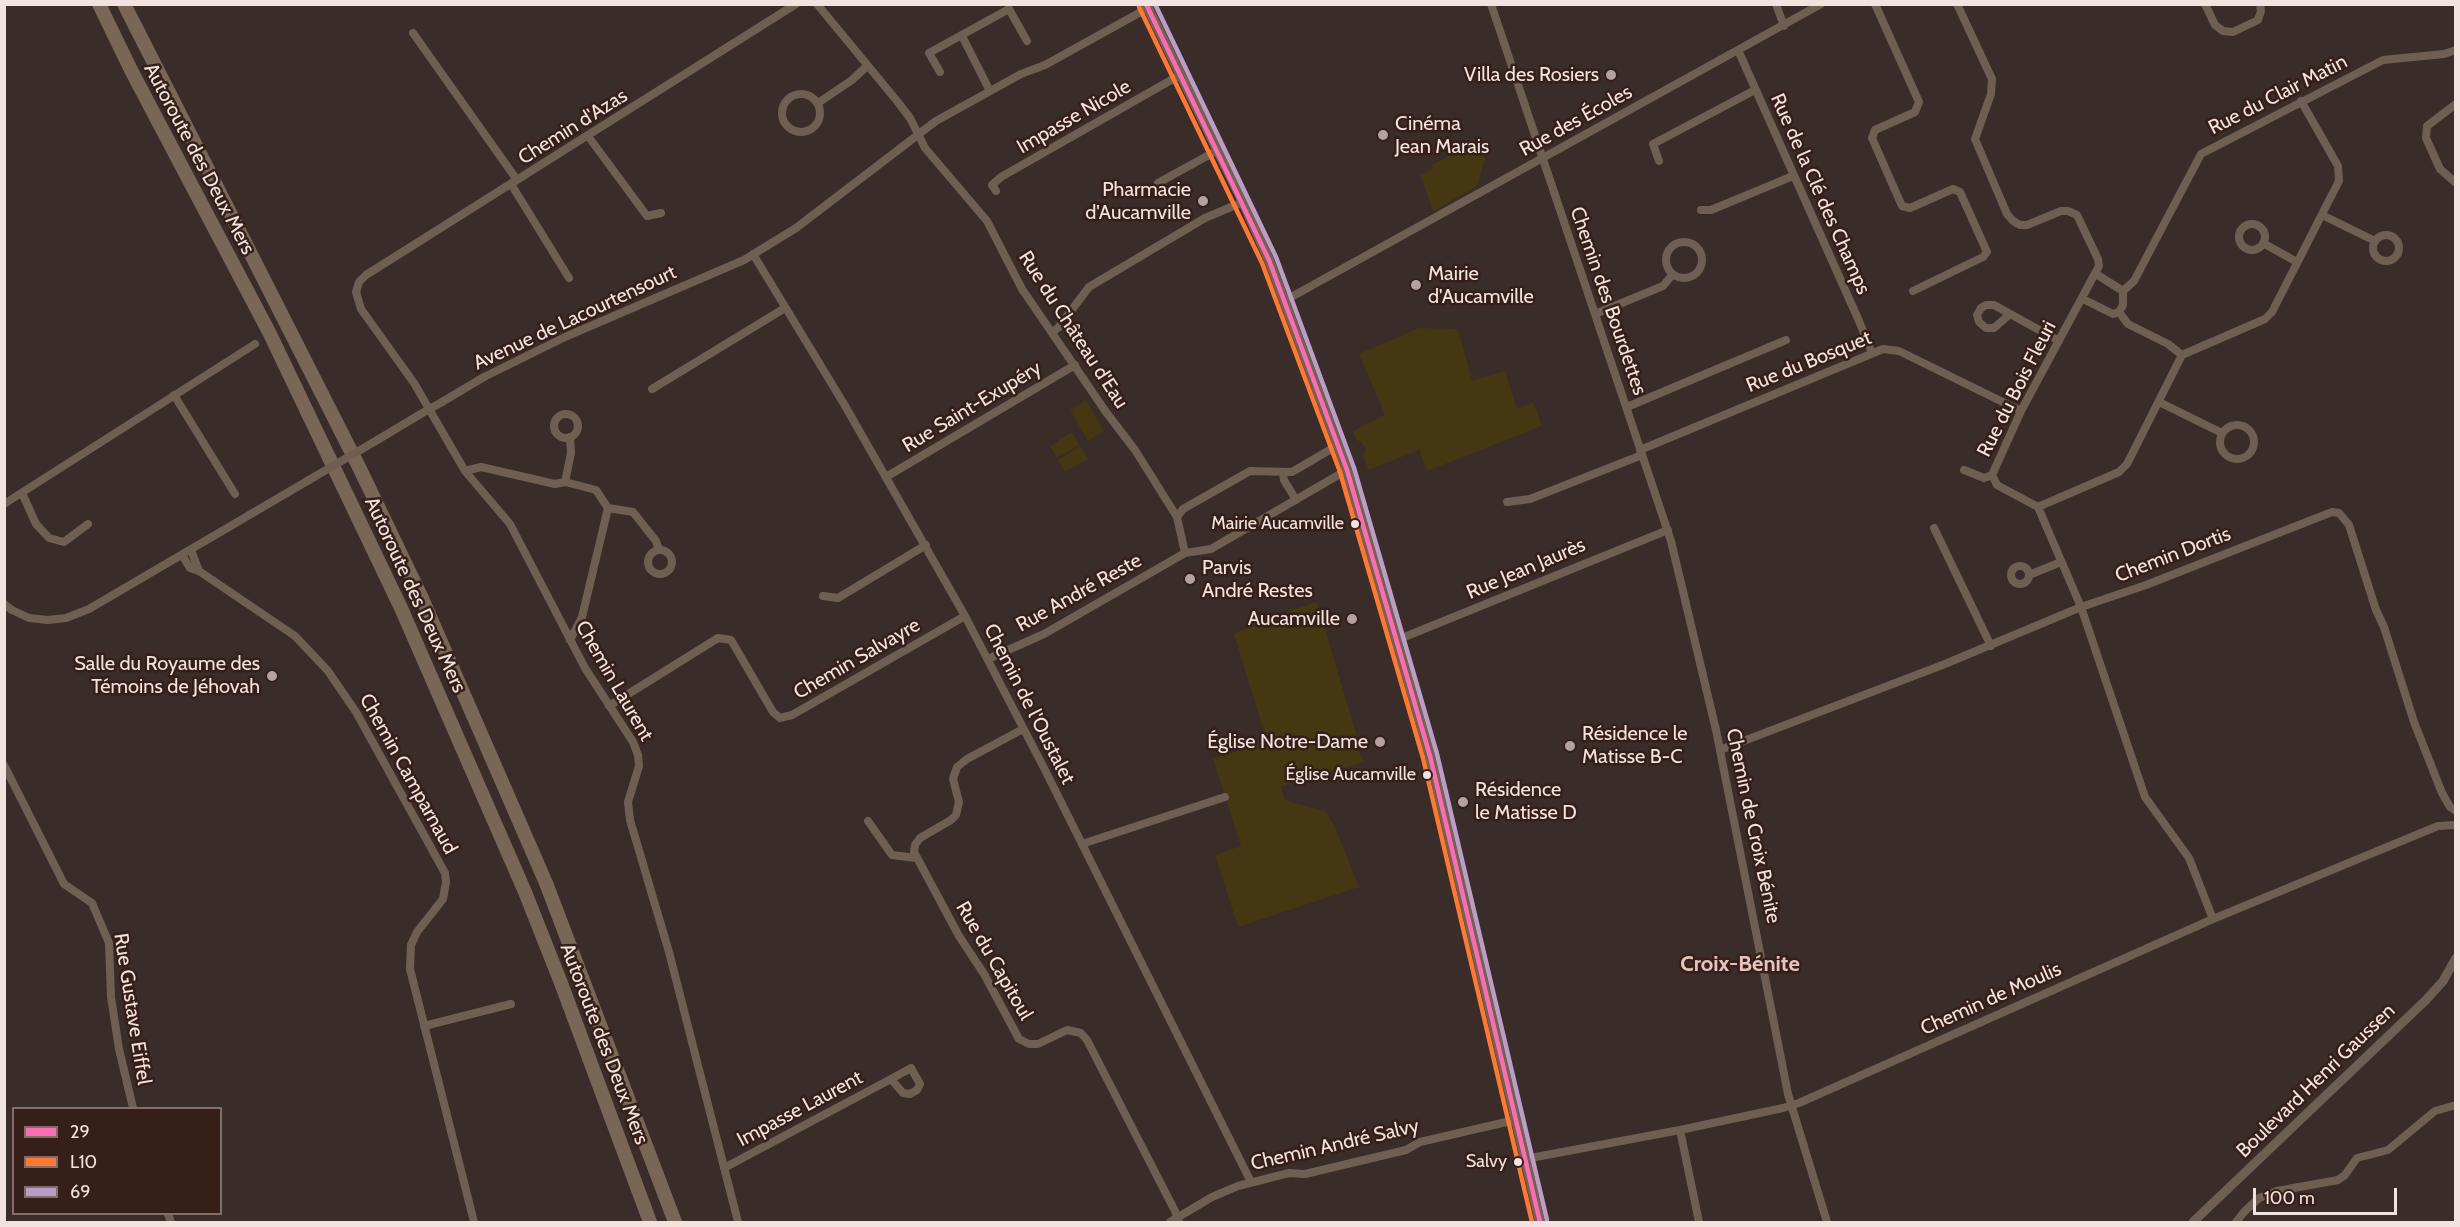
<!DOCTYPE html>
<html>
<head>
<meta charset="utf-8">
<style>
	body { margin:0 }
	#map { position:relative; width:2460px; height:1227px; overflow:hidden; background:#3a2c29; font-family:Cabin,sans-serif }
	canvas { display:block }
	.frame { position:absolute; inset:0; border:6px solid #f3e3df; pointer-events:none }
	.legend { position:absolute; left:12px; top:1107px; width:210px; height:108px; box-sizing:border-box; background:#361e19; border:2px solid #826d68; margin:0; padding:8px 10px; list-style:none; font-size:18px; color:#f3e3df }
	.legend li { display:flex; align-items:center; gap:12px; height:30px }
	.legend b { width:30px; border:2px solid #826d68 }
	.scale { position:absolute; left:2253px; top:1188px; width:144px; height:27px; box-sizing:border-box; border:3px solid #f3e3df; border-top:0; padding-left:8px; font-size:18px; line-height:21px; white-space:nowrap; color:#f3e3df; -webkit-text-stroke:4px #361e19; paint-order:stroke }
</style>
</head>
<body>
<div id="map">
<canvas width="2460" height="1227"></canvas>
<div class="frame"></div>
<ul class="legend">
<li><b style="height:8px;background:#fa6db2"></b>29</li>
<li><b style="height:8px;background:#ff7834"></b>L10</li>
<li><b style="height:8px;background:#bb9dc6"></b>69</li>
</ul>
<div class="scale">100 m</div>
</div>
<script>
const ctx = document.querySelector('canvas').getContext('2d');
ctx.lineJoin = 'round';
function paint(path, color) {
  ctx.fillStyle = color;
  ctx.fill(path, 'evenodd');
}
function toPath(rows) {
  const path = new Path2D();
  for (const r of rows) {
    if (r.length === 3) {
      path.moveTo(r[0] + r[2], r[1]);
      path.arc(r[0], r[1], r[2], 0, 2 * Math.PI);
      continue;
    }
    path.moveTo(r[0], r[1]);
    for (let i = 2; i < r.length; i += 2) path.lineTo(r[i], r[i + 1]);
  }
  return path;
}
function stroke(path, color, width, dash) {
  ctx.strokeStyle = color;
  ctx.lineWidth = width;
  ctx.lineCap = dash ? 'butt' : 'round';
  ctx.setLineDash(dash || []);
  ctx.stroke(path);
}
function drawText(font, color, halo, rows, align = 'center') {
  ctx.font = font + ' Cabin,sans-serif';
  ctx.lineWidth = 5;
  ctx.setLineDash([]);
  ctx.textBaseline = 'middle';
  ctx.strokeStyle = halo;
  ctx.fillStyle = color;
  for (const [text, x, y, turn = 0] of rows) {
    ctx.save();
    ctx.translate(x, y);
    ctx.rotate((+turn || 0) * Math.PI / 180);
    ctx.textAlign = isNaN(turn) ? turn : align;
    if (halo) ctx.strokeText(text, 0, 0);
    ctx.fillText(text, 0, 0);
    ctx.restore();
  }
}
const green = toPath([
	[1477,140,1485,158,1477,186,1433,211,1420,175,1433,169,1432,165],
	[1419,328,1458,329,1472,381,1505,371,1517,409,1533,402,1542,426,1427,471,1419,450,1369,470,1363,457,1366,450,1362,442,1356,440,1353,431,1385,415,1359,354],
	[1086,400,1104,431,1088,441,1070,410],
	[1072,432,1079,445,1057,458,1050,446],
	[1080,446,1088,459,1065,472,1058,460],
	[1317,602,1358,740,1357,747,1364,762,1281,786,1285,800,1326,812,1335,827,1359,887,1238,927,1215,855,1241,846,1213,759,1267,741,1234,634,1283,613]
]);
const minor = toPath([
	[817,4,897,101,910,118,925,148,987,221,1022,289,1106,412,1135,450,1177,517],
	[1491,4,1671,541,1716,730,1788,1094,1827,1222],
	[1776,4,1784,26],
	[1875,4,1919,102,1915,112,1875,130,1872,138,1902,206,1910,208,1953,189,1960,192,1987,252,1983,257,1913,291],
	[1957,4,1992,79,1991,94,1975,139,2007,214,2013,221,2020,225,2027,225,2061,211,2068,211,2077,215,2098,259,2099,266,2021,411,1992,475,1997,485,2038,507,2081,607,2145,797,2189,858,2213,919],
	[2205,4,2215,25,2223,31,2233,32,2258,20,2261,11,2260,4],
	[413,33,517,180],
	[962,36,990,91],
	[1738,50,1859,321,1872,353],
	[940,72,929,53,1009,9,1027,41],
	[801,113,19],
	[818,103,852,80,867,66],
	[2456,104,2427,126,2426,138,2440,169,2456,183],
	[588,136,647,216,661,213],
	[1659,161,1653,144,1755,90],
	[1158,183,1218,150],
	[511,184,569,278],
	[996,191,992,185,1001,177,1180,75],
	[1701,210,1711,210,1793,176],
	[2322,215,2375,241],
	[2252,237,13],
	[2386,248,13],
	[1684,260,18],
	[2263,243,2297,262],
	[753,254,844,404,965,616,1044,768,1251,1182],
	[2123,291,2134,281,2201,154,2383,60,2444,54,2456,50],
	[2083,299,2113,314,2119,312,2123,305,2123,291,2096,274],
	[1284,301,1821,4],
	[2119,312,2128,324,2168,344,2182,355,2265,319,2272,312,2339,181,2338,166,2301,101],
	[1595,314,1663,286,1672,275],
	[2010,314,1994,328,1986,328,1979,322,1977,315,1981,308,1986,305,1994,305,2059,341],
	[1052,332,1058,328,1089,287,1205,218,1243,202],
	[652,389,785,308],
	[174,395,235,494],
	[442,402,484,377,565,337,744,260,796,228,936,121,1021,74,1045,65,1148,8],
	[2159,402,2222,433],
	[1627,407,1786,340],
	[566,426,12],
	[2237,442,17],
	[379,439,419,415],
	[1338,445,1292,472,1250,471,1183,509,1177,517,1185,553,1211,549,1347,470],
	[1640,450,1883,349,1899,351,2021,411],
	[1964,470,1984,478,1992,475],
	[465,471,481,467,555,484,565,482,596,490,608,508,582,617,570,640],
	[1283,473,1284,480,1296,500],
	[886,477,1075,365],
	[565,482,571,453,570,437],
	[22,493,36,524,49,538,64,542,88,524],
	[1507,502,1530,499,1642,455],
	[4,504,255,344],
	[2038,507,2119,472,2127,464,2182,355],
	[608,508,633,512,656,541,659,550],
	[1934,528,1991,646],
	[660,562,12],
	[191,550,199,571],
	[182,555,190,568,199,571,295,636,328,671,356,712,445,873,446,882,443,899,417,932,411,945,410,969,474,1222],
	[2020,575,9],
	[2029,575,2061,562],
	[823,596,838,598,926,545],
	[4,604,12,610,29,618,48,620,66,618,89,609,309,480],
	[1397,640,1668,530],
	[988,659,1044,634,1185,553],
	[609,706,718,638,731,640,773,712,780,718,792,715,965,616],
	[1023,729,967,759,957,767,953,779,959,802,956,815,951,820,920,838,915,845,914,852,959,936,984,974,1019,1039,1029,1044,1038,1044,1067,1030,1081,1033,1087,1040,1175,1211,1179,1222],
	[1720,750,1945,664,2081,607,2146,585,2332,512,2339,513,2349,525,2376,610,2384,627,2414,722,2442,793,2450,807,2456,811],
	[4,765,64,884,92,903,109,943,111,997,119,1049,133,1108],
	[868,821,892,855,916,858],
	[1082,844,1225,797],
	[424,1026,511,1004],
	[1680,1130,1699,1222],
	[1525,1159,1680,1130,1783,1108,1799,1103,2213,919,2438,826,2456,825],
	[724,1168,891,1079,911,1068,920,1084,917,1090,910,1094,903,1093,891,1079],
	[168,1214,171,1222],
	[738,1222,669,952,630,820,628,802,639,766,638,755,633,742,585,668,510,524,465,471,414,383,361,309,356,292,359,282,366,275,796,4],
	[1170,1222,1212,1197,1238,1186,1289,1173,1305,1174,1406,1150,1420,1142,1515,1120],
	[2236,1222,2244,1212,2259,1198,2277,1191,2338,1180,2345,1175,2357,1158,2388,1150,2435,1111,2456,1105]
]);
const tertiary = toPath([
	[2193,1222,2426,1000,2443,981,2456,958]
]);
const secondary = toPath([
	[1146,4,1243,202,1269,260,1347,470,1430,756,1540,1222]
]);
const motorway = toPath([
	[99,4,131,70,270,334,401,608,525,892,561,983,650,1222],
	[124,4,359,467,421,596,546,883,675,1222]
]);
const minorBridge = toPath([
	[419,415,442,402],
	[309,480,379,439]
]);
const bus1 = toPath([
	[1146,4,1269,260,1347,470,1430,756,1540,1222]
]);
const bus2 = toPath([
	[1139,7,1262,263,1340,472,1423,758,1532,1222]
]);
const bus3 = toPath([
	[1155,4,1276,257,1354,468,1437,754,1547,1220]
]);
const markers = [
	[1611,75,6,"#b2a39f"],
	[1383,135,6,"#b2a39f"],
	[1203,201,6,"#b2a39f"],
	[1416,285,6,"#b2a39f"],
	[1355,524,5,"#f3e3df"],
	[1190,579,6,"#b2a39f"],
	[1352,619,6,"#b2a39f"],
	[272,676,6,"#b2a39f"],
	[1380,742,6,"#b2a39f"],
	[1570,746,6,"#b2a39f"],
	[1427,775,5,"#f3e3df"],
	[1463,802,6,"#b2a39f"],
	[1518,1162,5,"#f3e3df"]
];
const busNames = [
	["Mairie Aucamville",1344,524],
	["Église Aucamville",1416,775],
	["Salvy",1507,1162]
];
const poiNames = [
	["Villa des Rosiers",1599,75],
	["Cinéma",1395,124,"left"],
	["Jean Marais",1395,147,"left"],
	["Pharmacie",1191,190],
	["d'Aucamville",1191,213],
	["Mairie",1428,274,"left"],
	["d'Aucamville",1428,297,"left"],
	["Parvis",1202,568,"left"],
	["André Restes",1202,591,"left"],
	["Aucamville",1340,619],
	["Salle du Royaume des",260,664],
	["Témoins de Jéhovah",260,687],
	["Résidence le",1582,734,"left"],
	["Matisse B-C",1582,757,"left"],
	["Église Notre-Dame",1368,742],
	["Résidence",1475,790,"left"],
	["le Matisse D",1475,813,"left"]
];
const streetNames = [
	["Rue du Clair Matin",2278,95,-27],
	["Impasse Nicole",1074,117,-30],
	["Rue des Écoles",1576,121,-29],
	["Chemin d'Azas",573,127,-32],
	["Autoroute des Deux Mers",199,159,62],
	["Rue de la Clé des Champs",1820,194,66],
	["Chemin des Bourdettes",1608,301,71],
	["Avenue de Lacourtensourt",575,318,-25],
	["Rue du Château d'Eau",1073,330,57],
	["Rue du Bosquet",1809,362,-22],
	["Rue du Bois Fleuri",2017,389,-63],
	["Rue Saint-Exupéry",972,407,-31],
	["Chemin Dortis",2173,555,-21],
	["Rue Jean Jaurès",1526,569,-23],
	["Rue André Reste",1079,593,-29],
	["Autoroute des Deux Mers",415,595,65],
	["Chemin Salvayre",857,659,-30],
	["Chemin Laurent",614,681,60],
	["Chemin de l'Oustalet",1029,704,63],
	["Chemin Camparnaud",408,774,61],
	["Chemin de Croix Bénite",1753,826,78],
	["Rue du Capitoul",994,961,60],
	["Chemin de Moulis",1991,999,-24],
	["Rue Gustave Eiffel",132,1009,81],
	["Autoroute des Deux Mers",604,1044,69],
	["Boulevard Henri Gaussen",2316,1081,-44],
	["Impasse Laurent",800,1109,-28],
	["Chemin André Salvy",1335,1145,-13]
];
const quarterNames = [
	["Croix-Bénite",1740,965]
];
paint(green, '#453712');
stroke(minor, '#6f5f53', 8);
stroke(tertiary, '#6f5f53', 9);
stroke(secondary, '#746150', 10);
stroke(motorway, '#7a6656', 14);
stroke(minorBridge, '#6f5f53', 8);
stroke(bus1, '#fa6db2', 4.5);
stroke(bus2, '#ff7834', 4.5);
stroke(bus3, '#bb9dc6', 4.5);
for (const [x, y, r, color] of markers) {
  const dot = new Path2D();
  dot.arc(x, y, r, 0, 2 * Math.PI);
  ctx.fillStyle = color;
  ctx.fill(dot);
  stroke(dot, '#361e19', 2);
}
drawText('18px', '#f3e3df', '#361e19', busNames, 'right');
drawText('20px', '#f3e3df', '#361e19', poiNames, 'right');
drawText('20px', '#f3e3df', '#361e19', streetNames);
drawText('bold 22px', '#e5c4bd', '#361e19', quarterNames);
</script>
</body>
</html>
